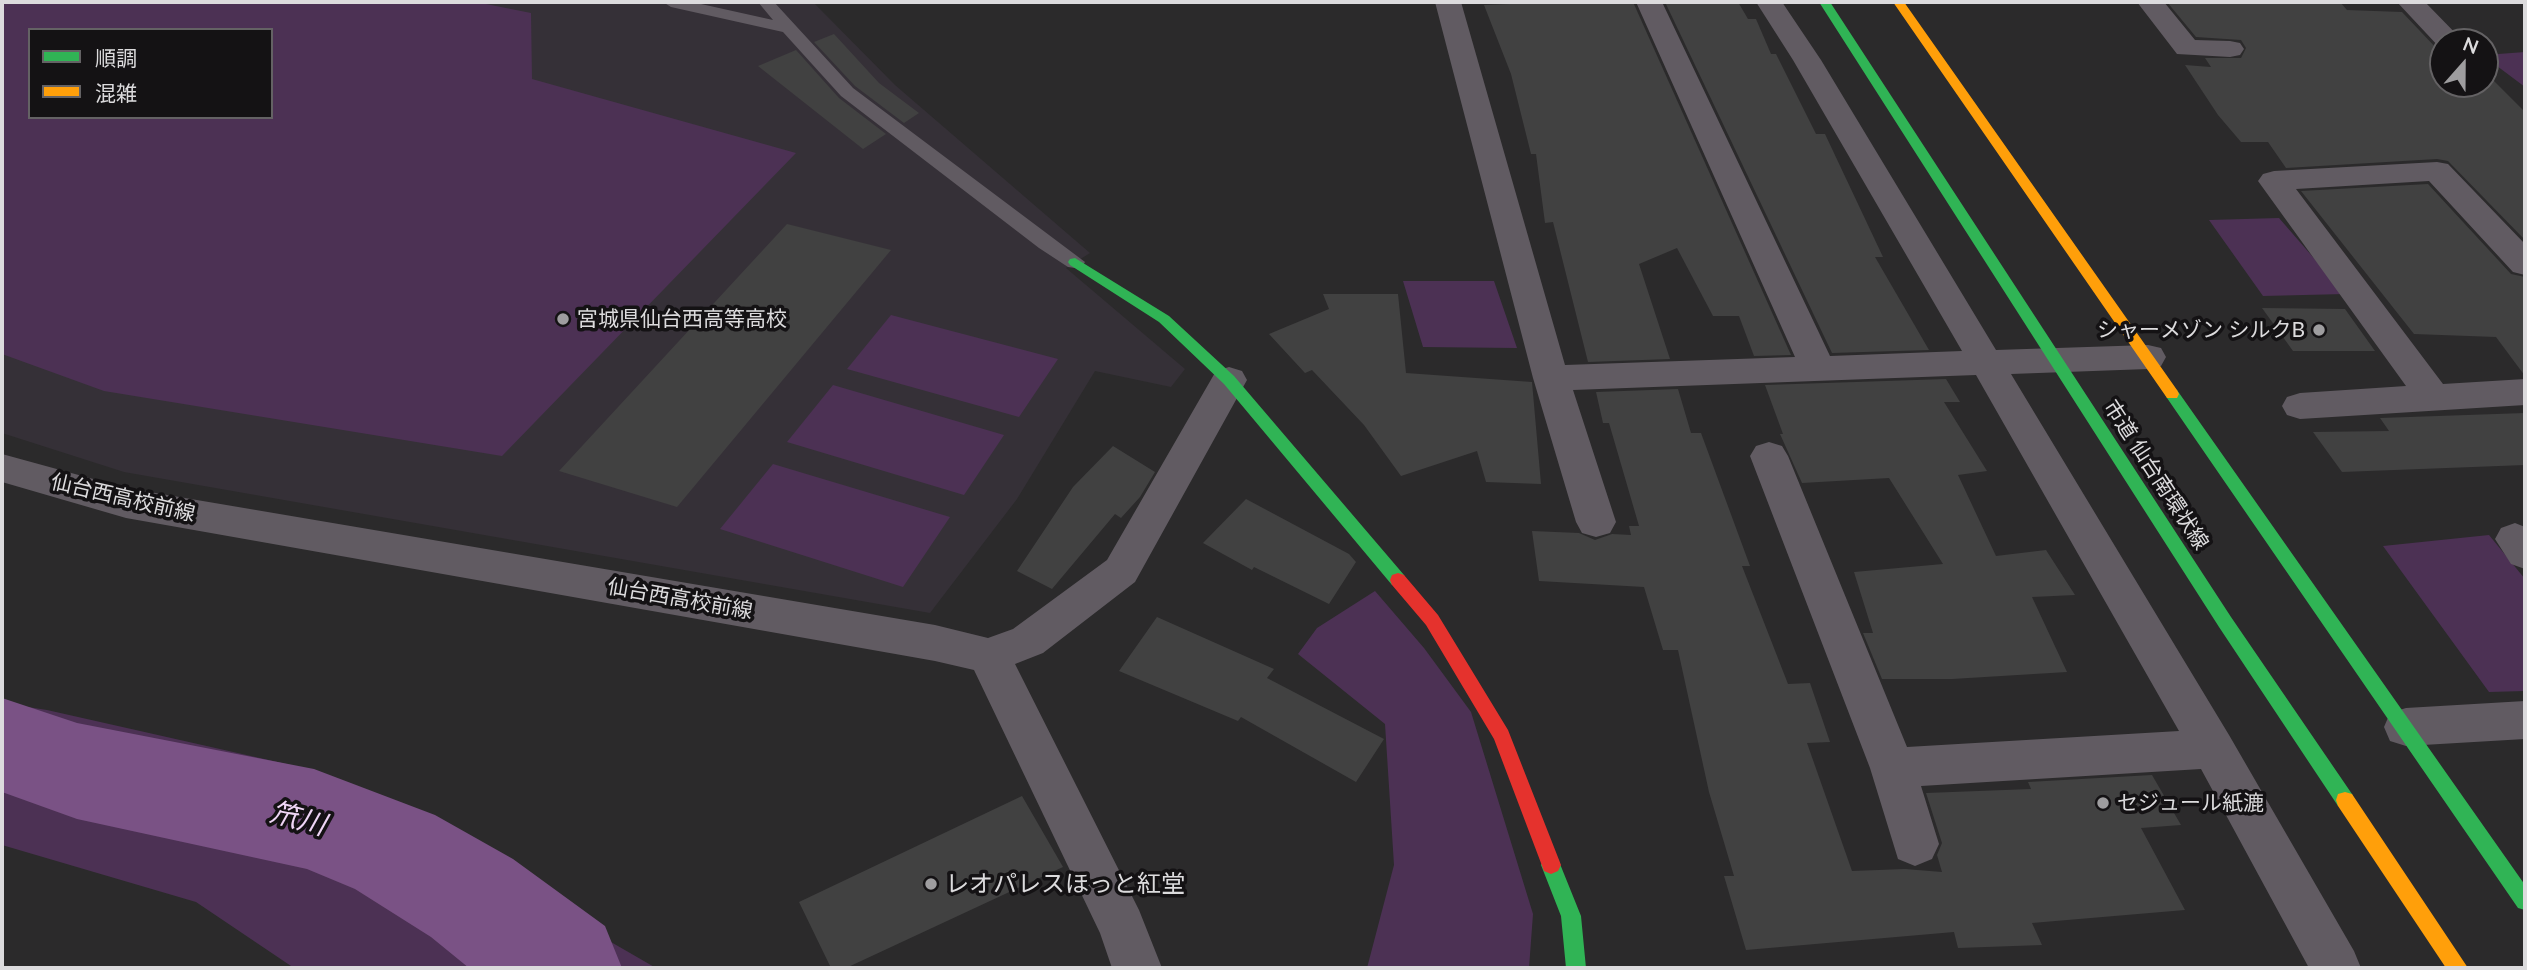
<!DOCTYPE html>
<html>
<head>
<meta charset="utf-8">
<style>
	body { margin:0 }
	#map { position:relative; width:2527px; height:970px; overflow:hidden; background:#2b2a2b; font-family:Lato,"Noto Sans JP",sans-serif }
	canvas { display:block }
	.frame { position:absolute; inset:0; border:4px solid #dcdbdd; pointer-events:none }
	.legend { position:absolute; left:28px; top:28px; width:245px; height:91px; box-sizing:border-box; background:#141214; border:2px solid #646264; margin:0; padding:9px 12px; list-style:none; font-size:21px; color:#dcdbdd }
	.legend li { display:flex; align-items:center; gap:14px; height:35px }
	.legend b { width:35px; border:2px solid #646264 }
	.north { position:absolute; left:2429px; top:28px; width:70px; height:70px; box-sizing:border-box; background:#141214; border:2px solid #646264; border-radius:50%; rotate:21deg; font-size:19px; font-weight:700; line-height:28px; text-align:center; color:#dcdbdd }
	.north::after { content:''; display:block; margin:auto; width:24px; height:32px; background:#9e9d9f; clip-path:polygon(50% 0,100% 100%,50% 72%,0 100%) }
</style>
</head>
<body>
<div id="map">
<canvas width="2527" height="970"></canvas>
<div class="frame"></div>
<ul class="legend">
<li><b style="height:9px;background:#30b455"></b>順調</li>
<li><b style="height:9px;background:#ff9f0a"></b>混雑</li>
</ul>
<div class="north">N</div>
</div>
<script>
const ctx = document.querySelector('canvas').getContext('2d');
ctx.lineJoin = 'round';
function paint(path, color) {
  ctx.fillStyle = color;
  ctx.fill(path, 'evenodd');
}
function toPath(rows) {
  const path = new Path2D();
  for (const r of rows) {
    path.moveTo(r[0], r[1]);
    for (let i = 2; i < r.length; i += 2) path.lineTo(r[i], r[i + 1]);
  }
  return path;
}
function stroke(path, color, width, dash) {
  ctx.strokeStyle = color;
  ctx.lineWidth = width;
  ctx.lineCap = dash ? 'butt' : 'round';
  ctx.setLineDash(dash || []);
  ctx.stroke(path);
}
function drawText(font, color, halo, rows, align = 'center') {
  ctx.font = font + ' Lato,"Noto Sans JP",sans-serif';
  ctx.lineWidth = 7;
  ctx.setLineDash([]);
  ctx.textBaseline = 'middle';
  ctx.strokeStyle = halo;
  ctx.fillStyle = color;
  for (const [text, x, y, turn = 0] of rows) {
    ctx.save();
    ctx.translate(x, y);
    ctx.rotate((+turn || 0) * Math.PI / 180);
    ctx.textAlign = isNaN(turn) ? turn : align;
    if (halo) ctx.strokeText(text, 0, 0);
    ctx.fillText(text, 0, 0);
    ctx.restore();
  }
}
const built = toPath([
	[2,2,813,2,895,85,1090,253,1066,268,1185,369,1171,387,1095,371,1017,499,930,613,124,472,2,433],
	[30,30,271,30,271,117,30,117]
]);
const green = toPath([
	[2,2,476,2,531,13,532,79,796,153,502,456,104,391,2,354],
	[30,30,271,30,271,117,30,117],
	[2525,52,2525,87,2485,57,2485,55],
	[2279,218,2345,294,2263,296,2209,220],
	[1403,281,1494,281,1517,348,1423,347],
	[891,315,1058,359,1019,417,847,369],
	[833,385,1004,435,964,495,787,442],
	[773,464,950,517,903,587,720,529],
	[2489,535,2525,579,2525,691,2489,692,2383,546],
	[1375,591,1424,648,1471,712,1533,914,1529,968,1367,968,1394,865,1385,724,1298,654,1317,628],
	[2,703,47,710,313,770,656,968,294,968,196,902,2,845]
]);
const river = toPath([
	[2,698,77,723,314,769,435,815,513,859,605,926,622,968,469,968,431,937,355,889,307,869,77,819,2,792,2,698]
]);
const building = toPath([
	[1559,2,1633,2,1791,355,1754,356,1739,316,1713,316,1677,248,1639,264,1670,359,1588,362,1553,222,1545,223,1536,154,1531,154,1511,74,1484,5],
	[1665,2,1738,2,1748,19,1756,19,1771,54,1776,54,1816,134,1825,134,1883,257,1875,257,1929,350,1832,353],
	[2167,2,2340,2,2347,10,2402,12,2438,50,2443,51,2443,84,2485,84,2485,72,2525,112,2525,240,2448,161,2437,159,2286,168,2268,142,2241,142,2218,115,2185,65,2211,67,2205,58,2241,58,2246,48,2241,40,2196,37],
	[834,34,879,83,919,113,904,123,855,86,814,42],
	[796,50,839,98,886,134,863,149,758,66],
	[2428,184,2511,274,2525,277,2525,376,2496,337,2414,334,2301,191],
	[787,224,891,250,677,507,559,471],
	[1323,294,1398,294,1406,373,1532,382,1541,484,1486,482,1477,451,1401,476,1364,425,1312,370,1305,373,1269,334,1329,309],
	[2262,308,2345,309,2375,351,2293,351],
	[1946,379,1960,402,1944,402,1987,471,1958,475,1996,556,2046,550,2075,595,2032,597,2067,672,1952,679,1882,679,1863,633,1873,633,1854,572,1943,564,1889,478,1802,483,1780,434,1783,434,1765,385],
	[1678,389,1691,433,1701,433,1750,566,1742,566,1788,684,1810,683,1830,742,1807,743,1852,871,1905,869,1942,872,1937,855,1942,843,1926,793,2031,789,2028,782,2152,775,2181,825,2141,828,2185,910,2032,923,2042,945,1958,948,1954,932,1746,950,1724,876,1734,876,1709,792,1678,650,1663,650,1644,587,1539,581,1532,531,1579,533,1595,540,1612,534,1631,535,1629,526,1639,526,1609,423,1603,423,1596,392],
	[2525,413,2525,465,2342,472,2313,432,2389,431,2380,418],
	[1113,446,1155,472,1140,497,1121,518,1115,514,1052,589,1017,571,1073,487],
	[1246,499,1349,554,1356,562,1329,604,1254,567,1252,570,1203,543],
	[1157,617,1274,669,1267,678,1384,739,1356,782,1241,717,1238,721,1119,671],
	[1022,796,1063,867,846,968,831,968,799,902]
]);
const lane = toPath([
	[663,2,692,2,773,20,758,2,774,2,853,88,1085,262,1082,267,1075,268,1068,267,1039,248,841,96,783,32,671,7,663,2]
]);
const street = toPath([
	[1435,2,1461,2,1565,365,1795,357,1636,2,1662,2,1830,356,1962,351,1793,60,1756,2,1782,2,1821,60,1996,350,2148,345,2161,348,2166,357,2161,366,2148,369,2011,374,2229,735,2354,951,2361,968,2309,968,2201,769,1921,786,1939,844,1932,859,1915,866,1898,859,1870,768,1750,456,1756,446,1769,442,1782,446,1788,456,1907,747,2179,731,1976,375,1573,390,1616,522,1610,533,1596,537,1582,533,1576,522,1533,378,1435,2],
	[2137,2,2164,2,2195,40,2230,41,2240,43,2244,49,2240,55,2230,57,2177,54,2137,2],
	[2397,2,2425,2,2464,42,2443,42,2443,49,2440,48,2397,2],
	[2437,162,2448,164,2525,244,2525,275,2513,272,2429,181,2296,189,2443,384,2525,379,2525,405,2300,419,2287,415,2282,406,2287,397,2300,393,2406,386,2258,181,2263,174,2274,171,2437,162],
	[1229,367,1242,371,1247,380,1135,582,1043,653,1015,664,1139,910,1162,968,1112,968,1100,933,974,670,935,661,126,518,2,482,2,454,126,488,935,625,988,638,1013,629,1107,560,1216,371,1229,367],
	[2515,523,2525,527,2525,569,2511,564,2495,539,2501,528,2515,523],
	[2525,701,2525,739,2406,746,2390,741,2384,727,2390,713,2406,708,2525,701]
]);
const fast = toPath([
	[1819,2,1830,2,2231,617,2352,794,2354,800,2352,806,2345,808,2338,806,2219,627,1819,2],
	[1075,258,1169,316,1234,376,1404,575,1406,580,1404,585,1392,585,1224,384,1159,322,1070,265,1068,262,1070,259,1075,258],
	[2172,389,2177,390,2525,885,2525,910,2518,908,2167,398,2165,394,2167,390,2172,389],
	[1551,856,1558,859,1581,916,1586,968,1566,968,1561,916,1541,865,1544,859,1551,856]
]);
const slow = toPath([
	[1893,2,1904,2,2177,390,2179,394,2177,398,2167,398,1893,2],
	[2345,792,2352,794,2468,968,2446,968,2338,806,2336,800,2338,794,2345,792]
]);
const jam = toPath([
	[1398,573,1404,575,1438,615,1508,730,1561,865,1558,871,1551,874,1544,871,1494,739,1426,625,1392,585,1390,580,1392,575,1398,573]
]);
const markers = [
	[563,319,7,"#9e9d9f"],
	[2319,330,7,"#9e9d9f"],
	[2103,803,7,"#9e9d9f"],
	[931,884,7,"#9e9d9f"]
];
const poiNames = [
	["宮城県仙台西高等高校",577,319],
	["シャーメゾン シルクB",2305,330,"right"],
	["セジュール紙漉",2117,803]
];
const streetNames = [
	["市道 仙台南環状線",2156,475,57],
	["仙台西高校前線",123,498,13],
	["仙台西高校前線",680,599,10]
];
const nearPoinames = [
	["レオパレスほっと紅堂",945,884]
];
const nearWaternames = [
	["笊川",298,819,15]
];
paint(built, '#353037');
paint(green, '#4c3154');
paint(river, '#7a5285');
paint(building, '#414141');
paint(lane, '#615b62');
paint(street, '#615b62');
paint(fast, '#30b455');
paint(slow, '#ff9f0a');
paint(jam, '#e5322d');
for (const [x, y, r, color] of markers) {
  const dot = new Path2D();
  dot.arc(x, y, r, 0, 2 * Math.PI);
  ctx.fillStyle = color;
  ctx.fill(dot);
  stroke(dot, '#141214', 2.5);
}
drawText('21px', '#dcdbdd', '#141214', poiNames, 'left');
drawText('21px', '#dcdbdd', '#141214', streetNames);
drawText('24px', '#dcdbdd', '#141214', nearPoinames, 'left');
drawText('italic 28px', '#efd6f6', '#141214', nearWaternames);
</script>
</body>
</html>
